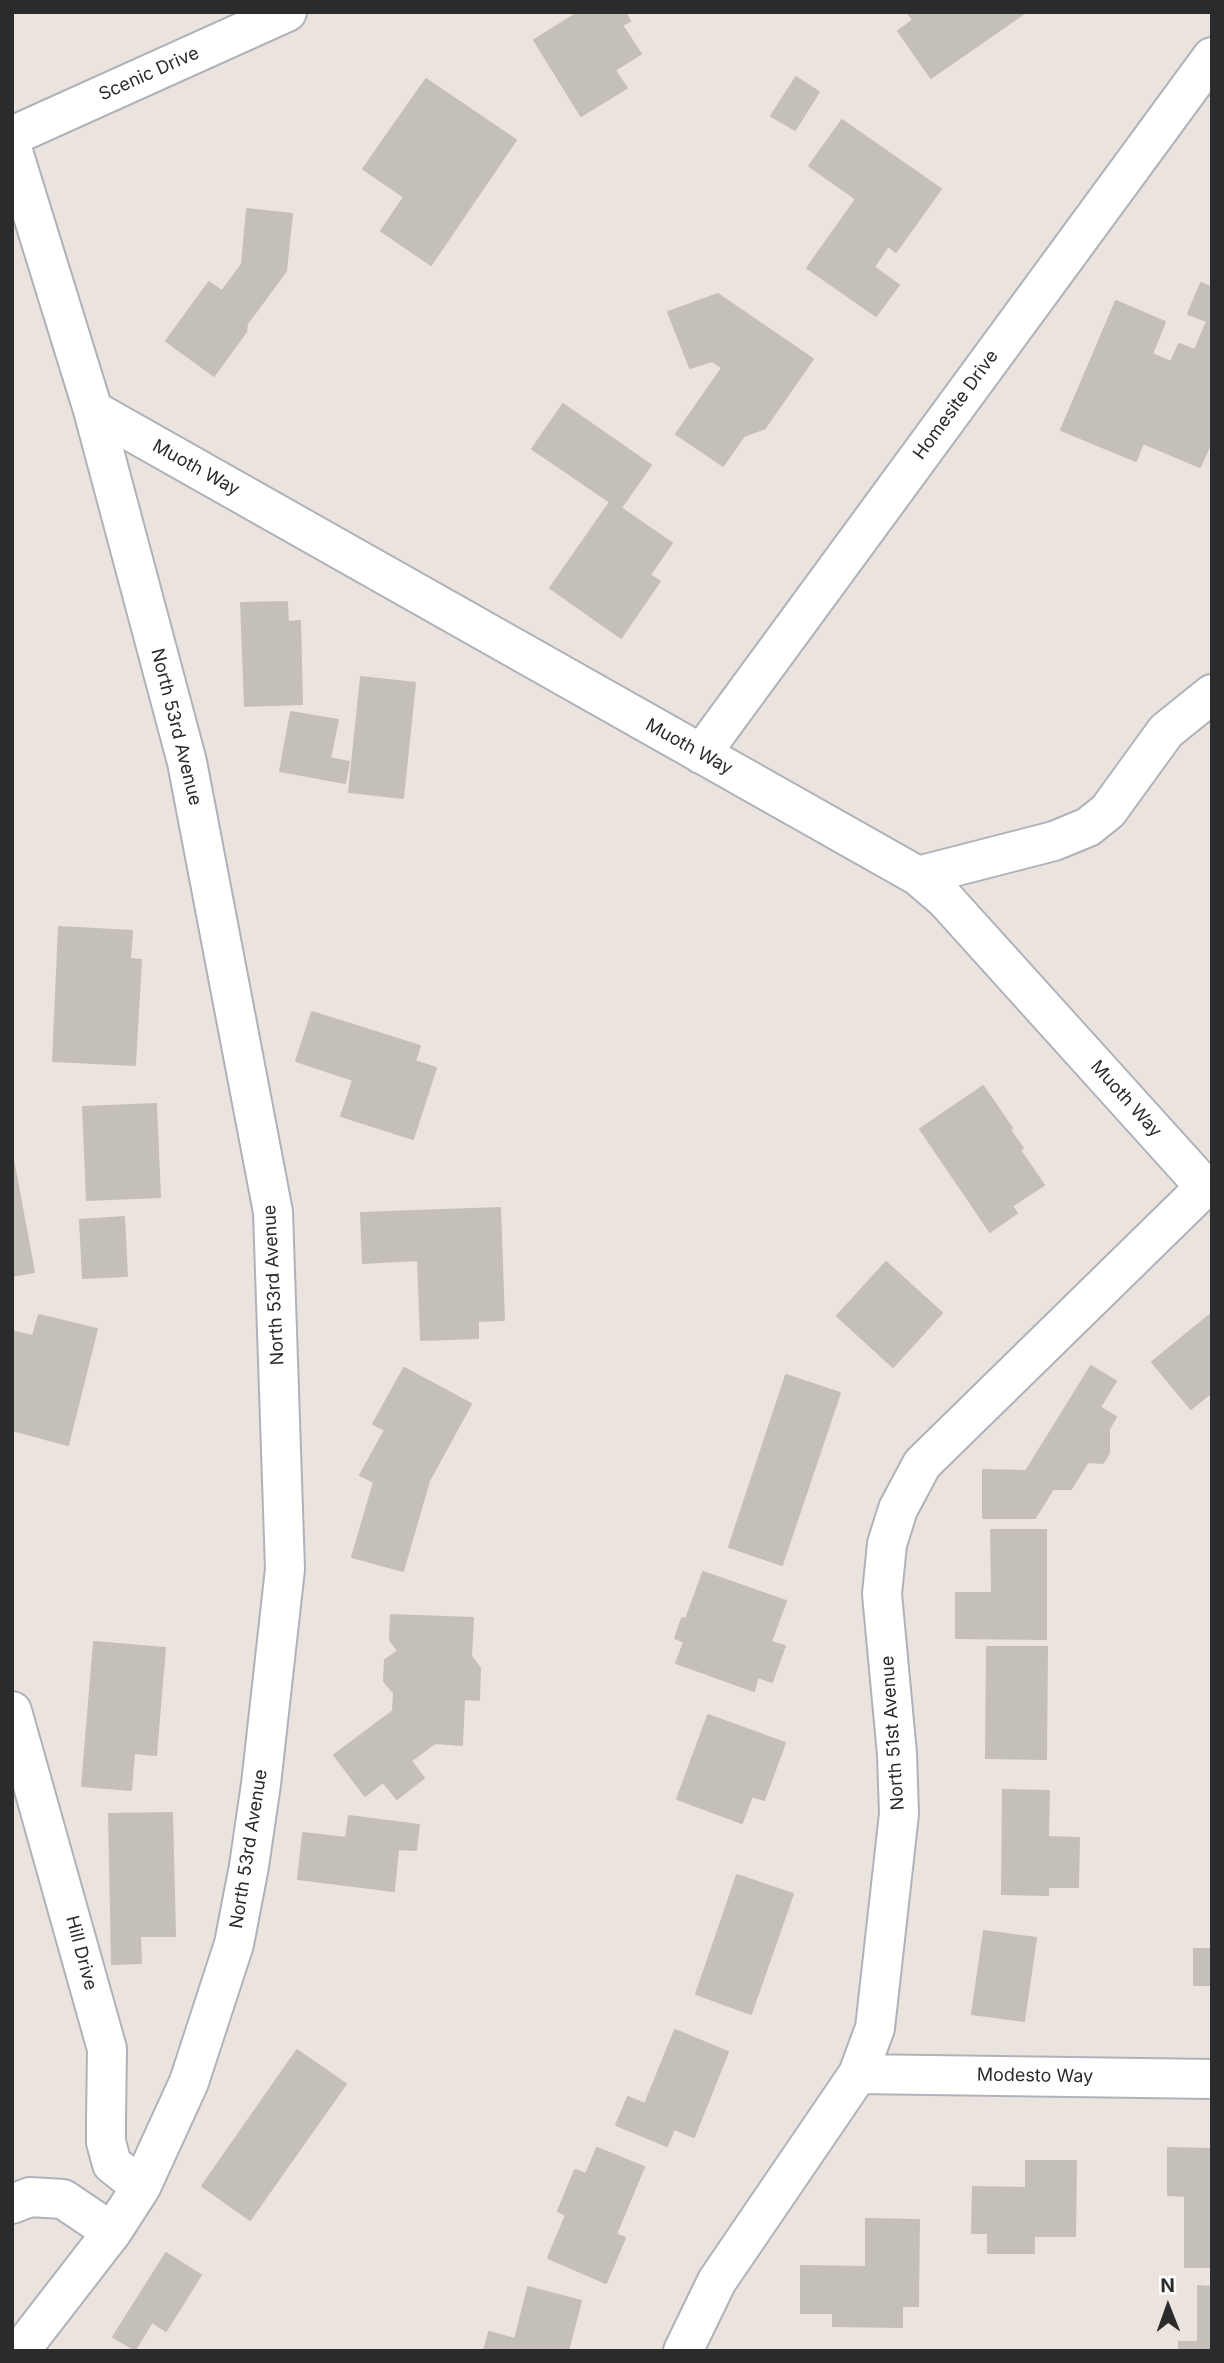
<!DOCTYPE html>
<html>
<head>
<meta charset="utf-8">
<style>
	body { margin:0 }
	#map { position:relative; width:1224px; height:2363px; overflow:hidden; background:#ebe4de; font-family:Inter,sans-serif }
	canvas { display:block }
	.frame { position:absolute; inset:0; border:14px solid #2b2b2b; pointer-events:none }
	.north { position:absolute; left:1133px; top:2272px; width:70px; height:70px; -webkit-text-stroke:5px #fff; paint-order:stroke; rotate:359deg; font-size:19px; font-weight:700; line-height:28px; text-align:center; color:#2b2b2b }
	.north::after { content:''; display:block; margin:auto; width:24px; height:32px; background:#2b2b2b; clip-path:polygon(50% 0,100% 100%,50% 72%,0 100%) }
</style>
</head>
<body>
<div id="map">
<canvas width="1224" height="2363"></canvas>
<div class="frame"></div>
<div class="north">N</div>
</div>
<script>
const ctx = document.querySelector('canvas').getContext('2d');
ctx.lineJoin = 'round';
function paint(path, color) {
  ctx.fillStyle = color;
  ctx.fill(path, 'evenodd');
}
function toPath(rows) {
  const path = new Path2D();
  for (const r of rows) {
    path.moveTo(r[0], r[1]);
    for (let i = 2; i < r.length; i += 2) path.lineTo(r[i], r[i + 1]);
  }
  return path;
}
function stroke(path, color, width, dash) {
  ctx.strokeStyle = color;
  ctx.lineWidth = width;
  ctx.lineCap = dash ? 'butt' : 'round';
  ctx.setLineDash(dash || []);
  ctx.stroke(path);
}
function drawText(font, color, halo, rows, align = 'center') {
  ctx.font = font + ' Inter,sans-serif';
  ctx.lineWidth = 7;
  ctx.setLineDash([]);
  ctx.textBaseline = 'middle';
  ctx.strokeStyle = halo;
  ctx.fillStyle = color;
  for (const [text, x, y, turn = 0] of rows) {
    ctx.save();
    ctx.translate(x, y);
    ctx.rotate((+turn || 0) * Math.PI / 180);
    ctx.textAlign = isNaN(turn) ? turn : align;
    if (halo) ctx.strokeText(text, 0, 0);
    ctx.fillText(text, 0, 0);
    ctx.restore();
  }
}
const building = toPath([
	[579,12,625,12,630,21,622,25,641,54,615,70,627,88,581,116,534,40,579,12],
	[907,12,1026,12,931,78,898,31,913,20,907,12],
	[796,77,819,92,795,130,771,116,796,77],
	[426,79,516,140,431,265,381,231,404,197,363,169,426,79],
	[842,120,941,189,896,252,888,246,874,267,899,285,876,316,807,268,856,199,809,166,842,120],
	[247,209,292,214,286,271,247,324,246,332,214,376,166,341,209,282,222,291,242,264,247,209],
	[1201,283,1212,288,1212,440,1200,467,1143,443,1136,461,1061,430,1116,301,1165,322,1152,354,1171,362,1179,344,1195,350,1207,321,1188,314,1201,283],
	[718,294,813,359,765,428,744,436,723,466,676,434,722,368,712,361,690,368,668,312,718,294],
	[563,404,651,465,621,508,672,543,650,575,660,581,621,638,550,588,610,502,532,449,563,404],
	[287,602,288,622,300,621,302,704,245,706,241,603,287,602],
	[361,677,415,683,403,798,349,792,361,677],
	[291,712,338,720,330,758,349,762,345,783,280,771,291,712],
	[59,927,132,931,130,959,141,960,135,1065,53,1061,59,927],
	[312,1012,420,1046,415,1061,436,1068,413,1139,341,1116,353,1080,296,1061,312,1012],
	[983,1086,1012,1128,1010,1130,1023,1148,1020,1150,1044,1185,1012,1206,1017,1213,990,1232,920,1129,983,1086],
	[156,1104,160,1197,87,1200,83,1107,156,1104],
	[12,1154,34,1272,12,1276,12,1154],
	[500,1208,504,1320,478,1321,478,1338,421,1340,418,1260,363,1263,361,1213,500,1208],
	[124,1217,127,1276,83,1278,80,1220,124,1217],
	[886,1262,942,1313,893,1367,837,1316,886,1262],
	[1212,1313,1212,1392,1191,1409,1152,1362,1212,1313],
	[39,1315,97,1329,68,1445,12,1430,12,1331,33,1336,39,1315],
	[1091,1366,1116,1381,1100,1407,1116,1417,1109,1429,1109,1453,1103,1463,1088,1462,1071,1489,1053,1489,1035,1518,983,1518,983,1470,1026,1471,1091,1366],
	[404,1368,471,1404,429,1481,403,1571,352,1557,374,1482,360,1475,385,1430,373,1424,404,1368],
	[786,1375,840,1393,782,1565,729,1547,786,1375],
	[991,1530,1046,1530,1046,1639,956,1638,956,1593,992,1593,991,1530],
	[703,1572,786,1601,771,1642,785,1646,772,1682,758,1677,754,1691,676,1663,684,1642,675,1638,682,1618,686,1619,703,1572],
	[391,1615,473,1618,471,1656,480,1668,479,1700,464,1699,462,1745,435,1743,411,1761,424,1778,397,1799,383,1782,365,1796,334,1755,393,1711,394,1693,384,1681,385,1660,398,1651,390,1640,391,1615],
	[94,1642,165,1648,156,1755,134,1753,131,1790,82,1786,94,1642],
	[987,1647,1047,1647,1046,1759,986,1758,987,1647],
	[708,1715,785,1743,764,1800,752,1796,742,1823,677,1799,708,1715],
	[1003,1790,1049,1791,1048,1837,1079,1838,1078,1887,1048,1887,1048,1895,1002,1894,1003,1790],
	[172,1813,175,1936,140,1936,141,1963,112,1964,109,1814,172,1813],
	[349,1816,419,1825,416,1850,398,1849,394,1891,298,1879,303,1833,346,1838,349,1816],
	[737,1875,793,1894,751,2014,696,1994,737,1875],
	[984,1931,1036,1938,1024,2021,972,2014,984,1931],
	[1194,1949,1212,1949,1212,1985,1194,1985,1194,1949],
	[675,2030,728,2052,694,2137,674,2129,667,2146,616,2125,628,2097,645,2104,675,2030],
	[297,2050,346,2084,250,2220,202,2186,297,2050],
	[597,2148,644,2167,616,2234,625,2238,606,2283,548,2258,566,2215,558,2211,575,2170,586,2174,597,2148],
	[1168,2148,1212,2149,1212,2267,1185,2267,1185,2196,1168,2195,1168,2148],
	[1026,2161,1076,2161,1075,2236,1034,2236,1034,2253,988,2253,988,2233,972,2233,973,2187,1026,2188,1026,2161],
	[866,2219,919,2220,918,2306,902,2306,902,2327,833,2326,833,2313,801,2313,801,2266,866,2267,866,2219],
	[166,2253,201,2275,166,2331,152,2322,135,2350,113,2337,166,2253],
	[1198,2286,1212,2287,1212,2351,1179,2351,1179,2342,1198,2342,1198,2286],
	[528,2287,581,2301,568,2351,484,2351,489,2332,515,2339,528,2287]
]);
const minor = toPath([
	[12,136,287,12],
	[12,148,93,410,187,762,273,1212,285,1569,261,1784,249,1866,234,1944,189,2082,141,2187,112,2232,20,2351],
	[93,410,918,876,945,899,1205,1187],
	[701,754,1212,57],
	[918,876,1054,841,1088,827,1108,811,1166,731,1212,694],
	[12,1711,107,2049,106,2121,106,2142,112,2164,141,2187],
	[858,2074,1212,2079],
	[12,2204,30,2197,63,2199,112,2232],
	[683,2351,717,2281,858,2074,875,2028,899,1814,897,1754,882,1594,887,1544,898,1509,922,1464,1205,1187,1212,1184]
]);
const streetNames = [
	["Scenic Drive",149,74,-24],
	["Homesite Drive",956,405,-54],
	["Muoth Way",196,468,29],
	["North 53rd Avenue",176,727,76],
	["Muoth Way",689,747,29],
	["Muoth Way",1126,1099,48],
	["North 53rd Avenue",274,1285,-93],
	["North 51st Avenue",893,1733,-94],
	["North 53rd Avenue",249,1849,-81],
	["Hill Drive",81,1953,75],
	["Modesto Way",1035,2076,1]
];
paint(building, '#c4bfb9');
stroke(building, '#c6bfb8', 2);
stroke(minor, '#afb2ba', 42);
stroke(minor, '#fff', 38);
drawText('18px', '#2b2b2b', '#fff', streetNames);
</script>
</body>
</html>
